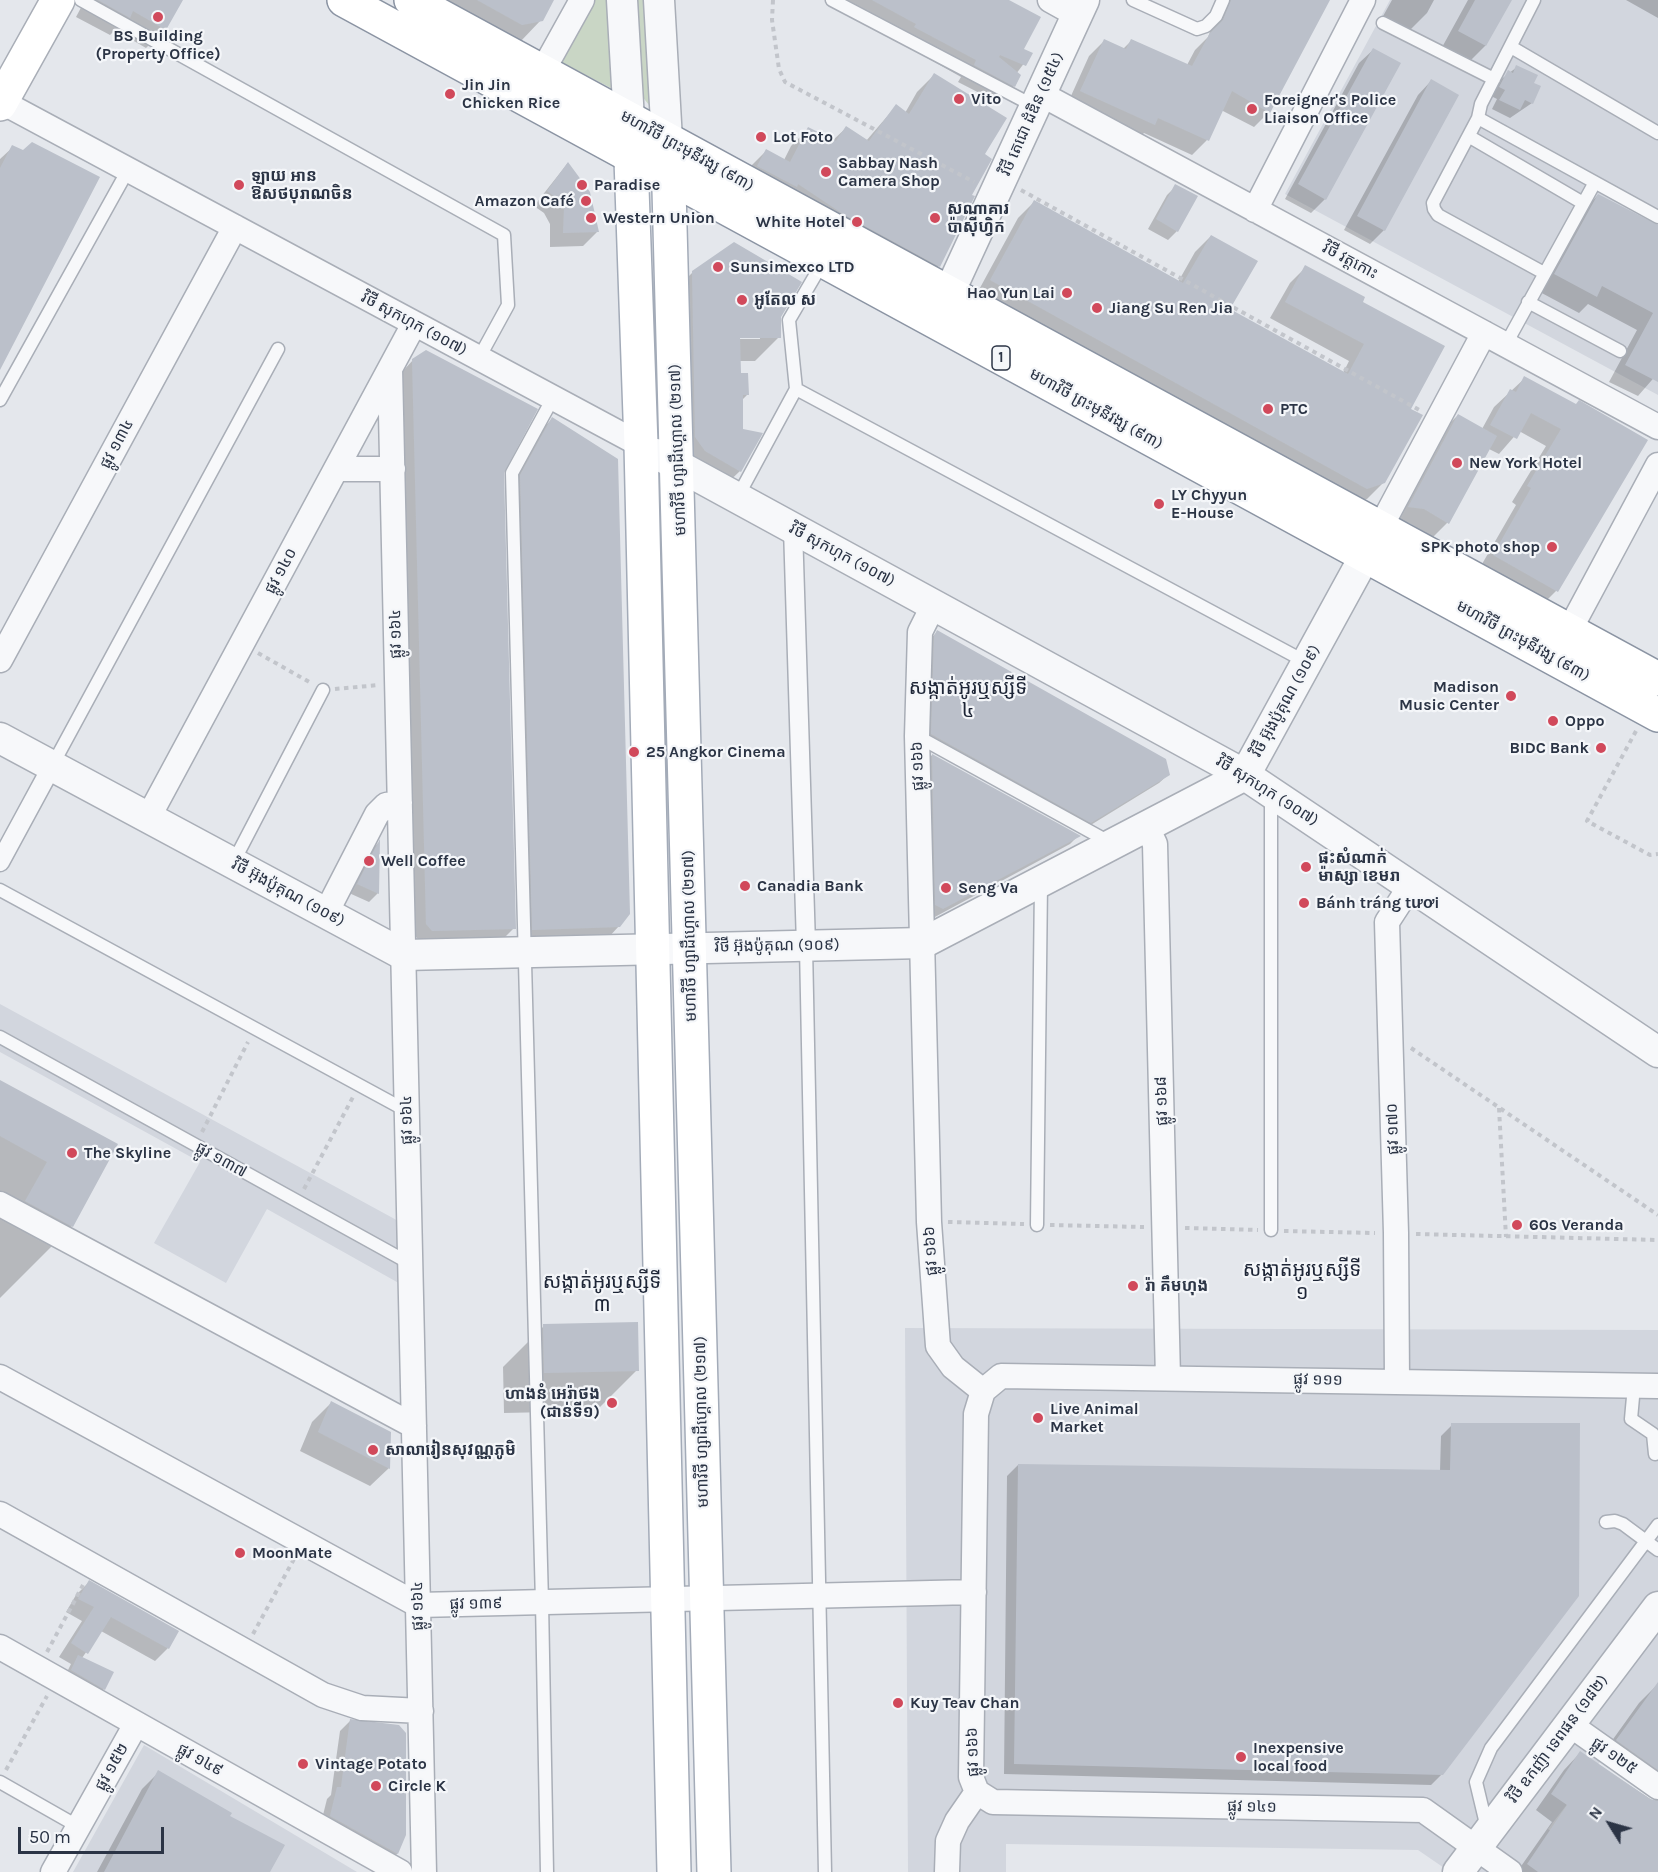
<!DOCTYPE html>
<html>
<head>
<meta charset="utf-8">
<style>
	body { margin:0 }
	#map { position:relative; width:1658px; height:1872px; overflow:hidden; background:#e4e7ec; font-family:Karla,sans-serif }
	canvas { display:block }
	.north { position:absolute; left:1580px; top:1794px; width:60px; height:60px; -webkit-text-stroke:4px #f4f6f9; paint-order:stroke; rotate:307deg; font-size:16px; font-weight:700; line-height:24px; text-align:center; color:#2b3445 }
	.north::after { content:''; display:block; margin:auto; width:21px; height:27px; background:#2b3445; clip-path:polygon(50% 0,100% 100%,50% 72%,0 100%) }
	.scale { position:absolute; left:18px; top:1827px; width:146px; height:27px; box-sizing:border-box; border:3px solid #2b3445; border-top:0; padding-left:8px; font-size:18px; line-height:21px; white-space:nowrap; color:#2b3445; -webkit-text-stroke:4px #f4f6f9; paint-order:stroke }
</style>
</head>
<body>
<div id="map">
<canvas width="1658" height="1872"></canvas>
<div class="north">N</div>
<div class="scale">50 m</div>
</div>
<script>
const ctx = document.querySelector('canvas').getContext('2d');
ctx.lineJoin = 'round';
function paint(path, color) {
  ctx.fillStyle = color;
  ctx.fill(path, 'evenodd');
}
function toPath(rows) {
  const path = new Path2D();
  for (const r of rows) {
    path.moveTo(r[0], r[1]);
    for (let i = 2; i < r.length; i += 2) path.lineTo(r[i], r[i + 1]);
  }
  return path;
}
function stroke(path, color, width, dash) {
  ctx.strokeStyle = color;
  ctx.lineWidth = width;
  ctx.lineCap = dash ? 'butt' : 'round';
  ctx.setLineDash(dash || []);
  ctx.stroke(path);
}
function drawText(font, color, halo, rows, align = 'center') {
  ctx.font = font + ' Karla,"Noto Sans Khmer",sans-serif';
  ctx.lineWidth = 4.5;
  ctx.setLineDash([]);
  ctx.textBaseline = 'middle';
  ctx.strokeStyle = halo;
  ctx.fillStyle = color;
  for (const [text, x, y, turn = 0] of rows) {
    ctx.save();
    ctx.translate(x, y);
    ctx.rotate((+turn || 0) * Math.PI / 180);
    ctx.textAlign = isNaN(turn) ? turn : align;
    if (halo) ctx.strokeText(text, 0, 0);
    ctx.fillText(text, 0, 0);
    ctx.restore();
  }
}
const built = toPath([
	[1390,0,1658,0,1658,395,1285,194],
	[0,1004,402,1223,404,1286,267,1209,226,1283,154,1243,200,1162,0,1052],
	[905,1328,1658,1330,1658,1687,1548,1829,1606,1872,1450,1872,1418,1850,1006,1844,1006,1872,908,1872],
	[144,1745,357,1872,73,1872]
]);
const green = toPath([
	[595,0,607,0,611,88,561,62],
	[635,0,647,0,654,96,649,105,641,95]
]);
const shadow = toPath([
	[85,0,182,0,165,29,146,48,115,30,110,35,76,17],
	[409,0,552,0,541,20,521,41,501,45],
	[834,0,1005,0,1022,49,1031,54,1016,74,1014,86,997,102,958,82,961,77,832,4],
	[1222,0,1328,0,1269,112,1254,127,1221,110,1207,140,1192,155,1144,133,1138,139,1066,107,1089,56,1104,41,1123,49,1132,40,1187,65,1195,50,1208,37],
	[1392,0,1434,0,1427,13,1408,32,1382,18],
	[1468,0,1510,0,1485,46,1466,65,1440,51],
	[1626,0,1658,0,1658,18],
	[1373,50,1325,199,1311,213,1285,199,1359,63],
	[1517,67,1532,83,1532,103,1510,118,1492,109,1497,99,1491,96,1499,81],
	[934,75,983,155,970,195,939,266,922,283,749,168,766,151,784,160,791,146,808,129,832,141,846,128,866,141,896,106,905,113,917,92],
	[1431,81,1457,95,1384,230,1370,244,1344,230,1418,95],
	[13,147,0,364,0,159],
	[567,164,597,232,583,246,550,247,550,224,544,213,534,206],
	[1176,186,1177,231,1168,240,1148,229,1167,195],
	[1598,195,1658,226,1658,373,1638,396,1609,382,1637,330,1588,304,1579,313,1538,291,1582,212],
	[1034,202,1178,282,1195,252,1211,236,1228,310,1343,373,1349,361,1270,318,1290,283,1306,267,1361,303,1409,409,1384,482,1367,499,1350,504,975,297,1018,218],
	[693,272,779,317,779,337,755,361,739,361,740,374,747,395,741,401,740,471,716,494,681,475,668,297],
	[733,336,760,336,760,339,733,339],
	[413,360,502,473,514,928,503,939,421,942,415,936,402,372],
	[1525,378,1575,406,1556,591,1540,607,1478,571,1516,505,1512,502,1546,446,1519,431,1499,454,1489,449,1447,523,1433,537,1409,523,1395,520,1444,429,1458,415,1482,429,1494,407],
	[552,419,619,926,608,938,522,940,510,487,542,429],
	[937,632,1169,774,1159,783,1081,831,923,744,928,641],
	[932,755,1078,836,1070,844,933,918,923,764],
	[378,843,378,893,369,902,349,893,371,850],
	[0,1082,116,1145,72,1226,0,1298],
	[544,1326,637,1370,596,1411,504,1413,503,1367],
	[331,1403,389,1468,370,1486,300,1451,312,1422],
	[1452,1425,1442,1774,1431,1785,1004,1774,1007,1476,1018,1465,1440,1471,1441,1436],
	[89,1582,168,1648,155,1661,101,1631,82,1658,104,1689,95,1698,63,1680,71,1664,59,1657,82,1621,66,1612,76,1595],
	[1658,1684,1658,1872,1517,1872,1552,1822,1536,1810,1564,1770,1580,1753,1655,1802,1651,1792,1601,1756,1639,1703],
	[350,1721,405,1834,397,1854,386,1864,320,1827,327,1799,331,1795,340,1731],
	[159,1772,228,1816,269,1872,97,1872,142,1789]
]);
const building = toPath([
	[98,0,183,0,166,30,133,11,130,18],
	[477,0,554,0,543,21,522,25],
	[872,0,1009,0,1041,17,1024,49,1033,53,1026,66,1000,55,999,57,1021,75,1015,87,974,65,976,60,914,27,916,24],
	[1231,0,1330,0,1270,113,1232,91,1209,141,1158,118,1155,125,1080,91,1104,39,1126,49,1131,39,1192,66,1210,33,1223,20],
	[1475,0,1512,0,1486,46,1458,31],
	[1373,48,1401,63,1326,200,1298,184],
	[1516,65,1538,75,1534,83,1541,86,1533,104,1525,100,1520,110,1499,100,1505,90,1499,87,1508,70,1513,73],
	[934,73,1007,118,985,154,992,159,972,195,975,196,940,267,843,214,798,184,797,187,757,166,766,149,790,162,808,127,836,141,846,126,869,141,896,104,909,114],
	[1431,79,1459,95,1385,231,1357,216],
	[32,142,100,177,0,370,0,168,12,145,23,150],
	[568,162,590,192,599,232,563,233,564,209,558,199,547,191],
	[1175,184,1198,196,1178,232,1156,219],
	[1598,194,1658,225,1658,382,1625,365,1653,313,1602,286,1597,297,1554,274],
	[1034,200,1183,283,1211,235,1258,261,1230,309,1348,374,1364,344,1285,302,1305,265,1365,297,1363,302,1445,346,1411,409,1423,415,1385,483,1367,489,990,280],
	[734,242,802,282,781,317,781,338,740,338,741,373,748,373,749,395,743,395,743,429,763,433,741,472,705,451,695,437,692,271],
	[426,350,538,409,504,473,516,929,432,931,426,924,412,359],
	[1524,376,1576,404,1579,400,1648,440,1558,592,1493,555,1531,488,1527,486,1561,429,1531,413,1517,439,1490,425,1510,389,1516,392],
	[1458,414,1497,436,1449,524,1424,509,1408,507],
	[552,417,618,459,630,914,620,927,532,930,520,475],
	[937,630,1166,759,1170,775,1091,823,931,734,934,636],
	[932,754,1081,836,943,909,935,905],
	[380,839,379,894,357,884],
	[0,1080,118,1144,73,1227,25,1201,47,1162,0,1136],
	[638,1322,639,1371,544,1373,543,1324],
	[331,1401,391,1432,390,1469,318,1432],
	[1451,1423,1580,1423,1579,1596,1443,1775,1014,1764,1018,1464,1450,1470],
	[89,1580,179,1631,169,1649,111,1617,88,1654,71,1643,94,1607,78,1599],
	[78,1655,114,1672,105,1690,71,1670],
	[1658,1682,1658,1770,1616,1740],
	[350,1719,399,1725,406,1733,406,1835,398,1854,330,1816,337,1787,341,1787],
	[1580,1751,1650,1799,1658,1801,1658,1872,1538,1872,1527,1864,1567,1805,1551,1794],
	[158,1770,232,1813,230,1816,285,1845,270,1872,104,1872]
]);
const path = toPath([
	[773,0,772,20,779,69,785,82,974,182],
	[1021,190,1421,411],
	[258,653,311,683],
	[335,689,379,685],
	[1636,731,1587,821,1650,855,1658,854],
	[1411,1048,1658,1215],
	[1499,1108,1506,1237],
	[202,1132,248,1042],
	[304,1189,353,1097],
	[948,1222,1024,1224],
	[1050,1225,1144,1227],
	[1185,1228,1258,1230],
	[1284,1231,1375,1233],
	[1416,1234,1658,1240],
	[253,1634,294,1559],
	[47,1652,83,1585],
	[6,1770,47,1696]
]);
const service = toPath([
	[81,0,504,235,508,305,479,358],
	[832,0,1034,106],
	[1133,0,1197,29,1206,26,1216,16,1223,0],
	[1534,0,1481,104,1478,118,1658,217],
	[1383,23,1494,79],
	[1511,47,1658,133],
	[1478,118,1433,203,1434,209,1438,215,1544,273],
	[1470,137,1583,203],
	[823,262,789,320,796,389,1306,662],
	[1528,302,1620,351],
	[1506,344,1594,184],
	[0,400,128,170],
	[737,498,796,389],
	[917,736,1111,843],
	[52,766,278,349],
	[1271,797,1271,1230],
	[233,863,323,690],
	[0,890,407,1111],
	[806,947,825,1872],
	[0,1037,411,1264],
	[1037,1225,1041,883],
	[1634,1386,1631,1419,1653,1434,1655,1454],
	[1606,1522,1615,1521,1623,1524,1658,1550],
	[0,1782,79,1827],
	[1487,1828,1476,1782,1491,1748,1658,1525],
	[547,1872,542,1602,512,473,553,398]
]);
const pedestrian = toPath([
	[793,528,806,945],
	[0,862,52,766]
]);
const minor = toPath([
	[1050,0,1077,15],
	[542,72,582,0],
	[1041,94,1658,427],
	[0,101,641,445],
	[1255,210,1363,0],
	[390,369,424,1872],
	[336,469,393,469],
	[1380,528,1484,333],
	[934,604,920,632,917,736,929,1222,938,1346,953,1367,983,1391],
	[1569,631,1658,465],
	[0,660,235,227],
	[148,818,414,324],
	[1147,827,1155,844,1168,1378],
	[326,913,377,814,386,805,400,803],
	[0,1204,414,1426],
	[0,1377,418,1605,974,1592],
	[1397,1381,1396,1233,1387,922,1411,885],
	[983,1391,1001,1376,1658,1386],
	[0,1514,323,1695,362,1708,421,1711],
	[0,1647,400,1872],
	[1569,1724,1658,1787],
	[977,1792,993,1802,1423,1810,1510,1872],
	[977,1792,971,1777,976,1414,983,1391],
	[53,1872,136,1724],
	[947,1872,948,1841,957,1821,977,1792]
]);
const tertiary = toPath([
	[622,0,629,120],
	[659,0,667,140],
	[949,293,1084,0],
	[657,454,1245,775,1658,1052],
	[0,738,404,955,923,943,1245,775,1365,556],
	[1458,1872,1658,1607]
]);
const secondary = toPath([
	[0,104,58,0]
]);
const primary = toPath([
	[630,131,641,445,674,1872],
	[668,152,714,1872]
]);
const trunk = toPath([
	[344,0,1658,715],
	[411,0,1658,679]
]);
const markers = [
	[158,17,6,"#d1495b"],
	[450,94,6,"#d1495b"],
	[959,99,6,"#d1495b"],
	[1252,109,6,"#d1495b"],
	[761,137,6,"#d1495b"],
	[826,172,6,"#d1495b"],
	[239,185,6,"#d1495b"],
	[582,185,6,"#d1495b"],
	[586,201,6,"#d1495b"],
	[591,218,6,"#d1495b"],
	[935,218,6,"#d1495b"],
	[857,222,6,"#d1495b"],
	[718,267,6,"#d1495b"],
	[1067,293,6,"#d1495b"],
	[742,300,6,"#d1495b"],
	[1097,308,6,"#d1495b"],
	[1268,409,6,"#d1495b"],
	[1457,463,6,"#d1495b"],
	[1159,504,6,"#d1495b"],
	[1552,547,6,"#d1495b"],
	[1511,696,6,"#d1495b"],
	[1553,721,6,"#d1495b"],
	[1601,748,6,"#d1495b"],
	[634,752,6,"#d1495b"],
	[369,861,6,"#d1495b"],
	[1306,867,6,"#d1495b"],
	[745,886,6,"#d1495b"],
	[946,888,6,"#d1495b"],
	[1304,903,6,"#d1495b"],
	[72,1153,6,"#d1495b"],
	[1517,1225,6,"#d1495b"],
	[1133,1286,6,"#d1495b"],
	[612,1403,6,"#d1495b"],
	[1038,1418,6,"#d1495b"],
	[373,1450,6,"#d1495b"],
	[240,1553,6,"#d1495b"],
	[898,1703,6,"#d1495b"],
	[1241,1757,6,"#d1495b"],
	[303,1764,6,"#d1495b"],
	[376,1786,6,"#d1495b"]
];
const shields = [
	[1001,358,18]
];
const shieldNames = [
	["1",1001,358]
];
const poiNames = [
	["BS Building",158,36,"center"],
	["(Property Office)",158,54,"center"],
	["Jin Jin",462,85],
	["Chicken Rice",462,103],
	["Vito",971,99],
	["Foreigner's Police",1264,100],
	["Liaison Office",1264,118],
	["Lot Foto",773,137],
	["Sabbay Nash",838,163],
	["Camera Shop",838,181],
	["ឡាយ អាន",251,176],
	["ឱសថបុរាណចិន",251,194],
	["Paradise",594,185],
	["Amazon Café",574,201,"right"],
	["សណ្ឋាគារ",947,209],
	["ប៉ាស៊ីហ្វិក",947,227],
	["Western Union",603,218],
	["White Hotel",845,222,"right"],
	["Sunsimexco LTD",730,267],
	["Hao Yun Lai",1055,293,"right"],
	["អូតែល ស",754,300],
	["Jiang Su Ren Jia",1109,308],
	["PTC",1280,409],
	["New York Hotel",1469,463],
	["LY Chyyun",1171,495],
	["E-House",1171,513],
	["SPK photo shop",1540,547,"right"],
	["Madison",1499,687,"right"],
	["Music Center",1499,705,"right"],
	["Oppo",1565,721],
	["BIDC Bank",1589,748,"right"],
	["25 Angkor Cinema",646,752],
	["ផ្ទះសំណាក់",1318,858],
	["ម៉ាស្សា ខេមរា",1318,876],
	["Well Coffee",381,861],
	["Canadia Bank",757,886],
	["Seng Va",958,888],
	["Bánh tráng tươi",1316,903],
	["The Skyline",84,1153],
	["60s Veranda",1529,1225],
	["រ៉ា គឹមហុង",1145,1286],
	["ហាងនំ អេរ៉ាថង",600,1394,"right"],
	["(ជាន់ទី១)",600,1412,"right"],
	["Live Animal",1050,1409],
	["Market",1050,1427],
	["សាលារៀនសុវណ្ណភូមិ",385,1450],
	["MoonMate",252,1553],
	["Kuy Teav Chan",910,1703],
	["Inexpensive",1253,1748],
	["local food",1253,1766],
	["Vintage Potato",315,1764],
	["Circle K",388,1786]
];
const streetNames = [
	["វិថី តេជោ ដំឌិន (១៥៤)",1032,114,-66],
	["មហាវិថី ព្រះមុនីវង្ស (៩៣)",687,151,29],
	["វិថី វត្តកោះ",1350,261,28],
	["វិថី សុកហុក (១០៧)",414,324,28],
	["មហាវិថី ព្រះមុនីវង្ស (៩៣)",1096,409,29],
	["ផ្លូវ ១៣៤",117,444,-62],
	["មហាវិថី ហ្សាដឹហ្គោល (២១៧)",678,450,-92],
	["វិថី សុកហុក (១០៧)",842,555,28],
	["ផ្លូវ ១៤០",281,571,-62],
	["ផ្លូវ ១៦៤",396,634,-91],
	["មហាវិថី ព្រះមុនីវង្ស (៩៣)",1523,641,29],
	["វិថី អ៊ុងប៉ូគុណ (១០៩)",1286,701,-61],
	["ផ្លូវ ១៦៦",918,766,-92],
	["វិថី សុកហុក (១០៧)",1267,791,32],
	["វិថី អ៊ុងប៉ូគុណ (១០៩)",288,893,28],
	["មហាវិថី ហ្សាដឹហ្គោល (២១៧)",690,936,-91],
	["វិថី អ៊ុងប៉ូគុណ (១០៩)",777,946,-1],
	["ផ្លូវ ១៦៨",1162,1101,-92],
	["ផ្លូវ ១៦៤",407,1120,-91],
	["ផ្លូវ ១៧០",1393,1129,-92],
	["ផ្លូវ ១៣៧",221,1160,29],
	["ផ្លូវ ១៦៦",931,1251,-94],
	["ផ្លូវ ១១១",1318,1380,1],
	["មហាវិថី ហ្សាដឹហ្គោល (២១៧)",702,1422,-91],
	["ផ្លូវ ១៣៩",476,1604,-1],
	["ផ្លូវ ១៦៤",418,1606,-91],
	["វិថី ឧកញ៉ា ទេពផន (១៨២)",1558,1739,-53],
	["ផ្លូវ ១៦៦",973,1752,-92],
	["ផ្លូវ ១២៥",1614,1756,35],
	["ផ្លូវ ១៤៩",200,1760,29],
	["ផ្លូវ ១៥២",112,1767,-61],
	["ផ្លូវ ១៤១",1252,1807,1]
];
const quarterNames = [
	["សង្កាត់អូរឬស្សីទី",968,688],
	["៤",968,711],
	["សង្កាត់អូរឬស្សីទី",1302,1270],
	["១",1302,1293],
	["សង្កាត់អូរឬស្សីទី",602,1282],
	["៣",602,1305]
];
paint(built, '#d2d6de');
paint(green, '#c9d6c5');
paint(shadow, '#0003');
paint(building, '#bbc0ca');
stroke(service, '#a9aeb7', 15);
stroke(pedestrian, '#a9aeb7', 21);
stroke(minor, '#a9aeb7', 27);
stroke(tertiary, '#a9aeb7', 33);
stroke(secondary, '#a9aeb7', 36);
stroke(primary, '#a3abb8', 36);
stroke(trunk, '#8b94a3', 36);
stroke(path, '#c2c5cb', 4, [4.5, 4.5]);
stroke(service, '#f7f8fa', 12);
stroke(pedestrian, '#f7f8fa', 18);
stroke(minor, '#f7f8fa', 24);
stroke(tertiary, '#f7f8fa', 30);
stroke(secondary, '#fff', 33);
stroke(primary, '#fff', 33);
stroke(trunk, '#fff', 33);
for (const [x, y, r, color] of markers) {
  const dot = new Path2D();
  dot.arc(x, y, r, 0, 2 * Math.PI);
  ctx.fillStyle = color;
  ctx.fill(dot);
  stroke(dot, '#f4f6f9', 2);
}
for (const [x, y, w] of shields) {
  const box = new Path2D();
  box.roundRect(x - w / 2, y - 12, w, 24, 4.5);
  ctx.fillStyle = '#f4f6f9';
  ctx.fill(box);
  stroke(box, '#2b3445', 1.5);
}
drawText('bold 15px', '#2b3445', null, shieldNames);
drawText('bold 16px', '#2b3445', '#f4f6f9', poiNames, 'left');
drawText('16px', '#2b3445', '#f4f6f9', streetNames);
drawText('20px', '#1d2536', '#f4f6f9', quarterNames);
</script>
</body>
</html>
